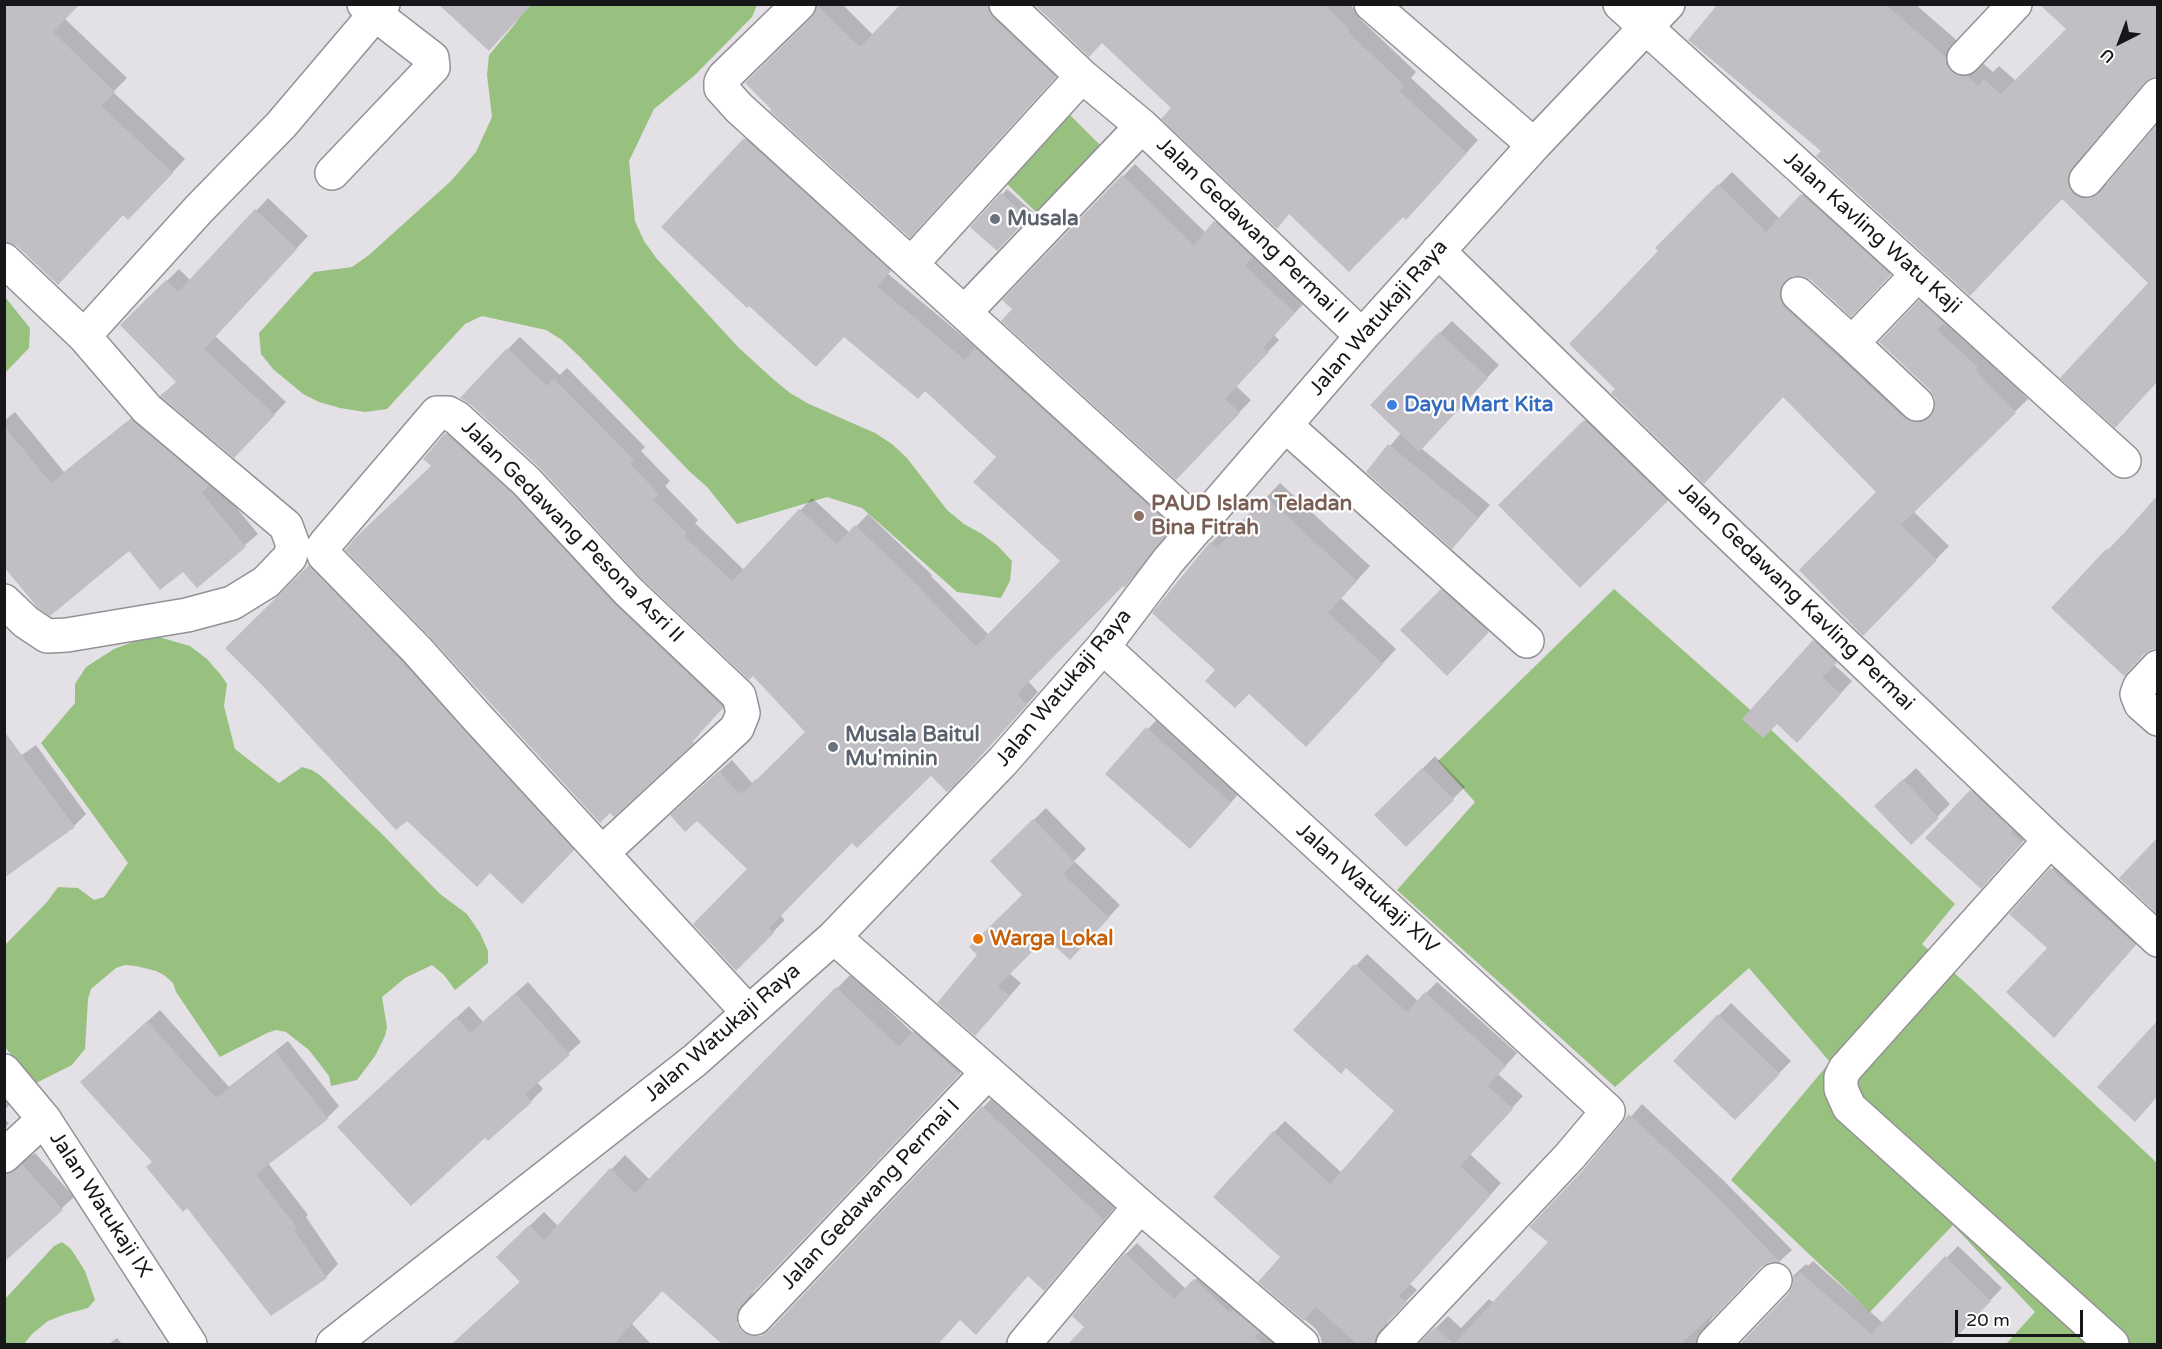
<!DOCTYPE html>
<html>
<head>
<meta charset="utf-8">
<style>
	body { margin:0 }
	#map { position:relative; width:2162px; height:1349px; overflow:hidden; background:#e3e1e6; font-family:"Varela Round",sans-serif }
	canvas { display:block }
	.frame { position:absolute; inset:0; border:6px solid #171618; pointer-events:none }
	.north { position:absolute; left:2090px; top:12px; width:60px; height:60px; -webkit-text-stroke:4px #fff; paint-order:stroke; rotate:222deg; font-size:16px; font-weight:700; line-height:24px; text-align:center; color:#171618 }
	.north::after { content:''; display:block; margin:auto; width:21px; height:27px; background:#171618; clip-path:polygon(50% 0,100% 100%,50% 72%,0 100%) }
	.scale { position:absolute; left:1955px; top:1310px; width:128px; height:27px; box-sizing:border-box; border:3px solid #171618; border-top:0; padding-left:8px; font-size:18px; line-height:21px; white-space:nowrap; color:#171618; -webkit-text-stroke:4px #fff; paint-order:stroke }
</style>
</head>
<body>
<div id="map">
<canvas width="2162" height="1349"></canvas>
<div class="frame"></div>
<div class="north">U</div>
<div class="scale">20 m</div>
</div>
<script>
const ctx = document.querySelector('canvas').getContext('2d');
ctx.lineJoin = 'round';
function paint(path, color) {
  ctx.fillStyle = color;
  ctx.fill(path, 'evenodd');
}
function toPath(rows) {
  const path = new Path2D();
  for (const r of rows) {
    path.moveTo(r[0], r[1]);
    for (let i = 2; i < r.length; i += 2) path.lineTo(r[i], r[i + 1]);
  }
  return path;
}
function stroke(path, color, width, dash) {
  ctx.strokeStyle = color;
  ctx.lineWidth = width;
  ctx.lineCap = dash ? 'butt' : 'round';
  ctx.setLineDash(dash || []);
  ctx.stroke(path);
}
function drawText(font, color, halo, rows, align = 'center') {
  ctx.font = font + ' "Varela Round",sans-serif';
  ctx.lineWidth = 4.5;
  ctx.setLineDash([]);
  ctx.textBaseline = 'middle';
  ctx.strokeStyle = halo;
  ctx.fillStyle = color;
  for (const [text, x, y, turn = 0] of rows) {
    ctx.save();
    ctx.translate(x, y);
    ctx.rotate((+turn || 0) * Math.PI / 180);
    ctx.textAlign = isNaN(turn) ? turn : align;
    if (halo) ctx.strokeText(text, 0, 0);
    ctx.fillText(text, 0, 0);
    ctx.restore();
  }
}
const green = toPath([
	[527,5,757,5,752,17,694,76,654,109,629,161,635,221,644,241,657,259,739,348,773,379,790,393,809,404,875,433,892,444,907,458,947,510,964,524,982,534,998,546,1012,561,1010,581,1001,598,957,592,862,508,827,497,737,524,707,487,689,471,580,357,562,340,546,330,482,316,465,324,387,409,365,412,340,408,319,402,303,394,273,369,261,354,259,333,314,272,352,267,369,255,451,181,476,152,492,117,487,75,489,55,515,24],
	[1069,114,1103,148,1039,215,1004,181],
	[5,297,30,328,29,348,5,373],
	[1614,589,1746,706,1955,904,1922,944,1971,988,2157,1163,2157,1344,2006,1344,2035,1312,1953,1225,1870,1312,1731,1180,1830,1062,1749,968,1615,1087,1397,890,1475,802,1438,761],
	[152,635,190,646,207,659,221,675,227,684,224,706,235,749,279,783,302,767,312,770,321,776,382,834,440,894,467,914,480,933,488,951,488,963,455,990,444,975,432,965,405,978,382,997,387,1027,385,1036,375,1056,357,1080,331,1086,329,1076,309,1050,286,1032,276,1030,267,1033,220,1057,176,992,173,983,164,975,156,971,136,966,125,965,116,968,91,989,88,999,85,1049,72,1065,34,1084,5,1047,4,946,47,902,58,887,78,888,94,900,104,897,128,863,41,743,75,703,75,684,86,667,114,649],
	[62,1242,71,1249,85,1271,95,1300,88,1308,66,1314,48,1321,32,1334,24,1344,5,1344,5,1299,54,1246]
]);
const shadow = toPath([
	[4,4,64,18,127,78,113,92,185,159,141,205,123,214,18,245],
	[820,4,842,4,873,35,903,4,1005,4,1067,64,922,223,814,18],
	[1036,4,1349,4,1361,16,1359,18,1416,72,1411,78,1478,140,1419,205,1403,215,1290,213,1277,227,1173,108,1102,41],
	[1720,4,1915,4,1993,72,1999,66,2016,81,2068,28,2050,4,2158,4,2158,75,2148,78,2086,152,2081,162,2098,185,2109,184,2158,127,2158,381,2129,411,2150,283,2062,198,1823,150],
	[757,127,902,258,887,273,977,348,989,337,1183,514,1136,574,1124,586,1123,584,1028,681,1038,692,964,773,931,773,852,841,780,915,785,920,736,969,749,869,684,803,732,760,752,783,756,779,757,781,807,732,508,349,520,337,560,375,567,368,645,447,641,451,670,481,665,486,698,520,695,523,744,570,812,498,850,533,868,514,932,575,931,576,989,635,1062,561,998,457,925,389,844,335,663,227],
	[1135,164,1206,233,1227,210,1306,301,1274,335,1279,340,1236,386,1251,400,1188,466,1004,300],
	[1732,172,1780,219,1815,182,1903,261,1864,302,1803,274,1792,275,1793,286,1927,410,1937,408,1920,301,1933,288,1987,356,2028,399,1913,511,1949,546,1863,634,1878,492,1784,396,1704,482,1617,389,1660,251,1657,248],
	[1007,189,1033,212,997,249,1002,195],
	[268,198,308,236,215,336,286,402,246,444,178,381,122,325,179,269,191,281],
	[1452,321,1499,365,1421,448,1490,505,1452,547,1368,472,1401,433,1440,333],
	[144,408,213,479,258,534,197,586,184,570,129,549,4,564,4,421,15,412,64,472],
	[1597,409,1679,488,1580,586,1500,505],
	[457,422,733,696,693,741,614,815,432,466,425,459],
	[1280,483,1370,566,1341,598,1396,649,1320,731,1249,692,1217,670,1154,613,1211,543,1225,529,1231,535],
	[2158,498,2158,647,2153,647,2108,550,2122,535,2123,537],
	[326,549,590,833,539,886,490,872,407,819,227,648],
	[1454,578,1500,619,1447,674,1403,630],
	[1826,629,1848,650,1833,664,1852,681,1809,728,1744,719],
	[1160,716,1242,790,1202,835,1107,774],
	[36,745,86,814,74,826,4,877,4,768],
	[1435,756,1465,787,1406,845,1376,815],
	[1916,768,1950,804,1911,843,1876,806],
	[1984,779,2033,830,1993,875,1927,838],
	[1046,808,1086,849,1074,861,1120,905,1082,946,1046,936,1009,973,1021,983,987,1022,980,955,1024,895,992,861],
	[2158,840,2158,912,2121,878],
	[2063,857,2147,932,2066,1023,2049,948,2011,914],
	[1367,954,1418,1001,1437,982,1517,1053,1498,1074,1523,1096,1470,1154,1501,1183,1410,1284,1417,1290,1390,1318,1386,1326,1386,1333,1375,1343,1371,1340,1367,1344,1322,1344,1321,1338,1316,1329,1260,1282,1282,1257,1274,1132,1285,1121,1342,1173,1396,1111,1346,1066,1295,1030],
	[851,974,913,1033,928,1018,973,1059,755,1289,751,1297,751,1307,734,1326,663,1290,632,1324,651,1344,452,1344,521,1281,512,1243,544,1212,558,1226,625,1155,650,1180],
	[528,982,581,1042,537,1082,543,1089,531,1101,485,1136,351,1115,469,1006,483,1022],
	[1731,1003,1791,1061,1735,1118,1675,1061],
	[160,1010,229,1087,288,1041,339,1106,327,1118,268,1163,308,1215,306,1217,338,1264,326,1277,272,1314,153,1161,94,1070],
	[2158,1024,2158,1099,2099,1087],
	[4,1089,15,1100,4,1110],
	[995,1095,1115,1207,1056,1277,1044,1289,1029,1275,960,1319,938,1344,773,1344,763,1336,781,1320],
	[1642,1104,1724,1181,1792,1250,1780,1261,1770,1260,1762,1265,1712,1318,1707,1326,1707,1336,1712,1344,1420,1344,1448,1316,1461,1328,1489,1299,1494,1303,1550,1242,1585,1170],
	[4,1119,9,1123,4,1129],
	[35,1153,74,1197,4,1261,4,1158,11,1162,21,1163],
	[1137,1243,1186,1289,1206,1269,1298,1344,1070,1344,1086,1327,1126,1254],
	[1958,1246,2002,1288,1948,1344,1741,1344,1790,1294,1795,1284,1794,1275,1806,1264,1808,1266,1813,1261,1883,1323],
	[117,1338,122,1344,109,1344]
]);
const building = toPath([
	[4,4,80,4,53,32,115,92,101,106,173,173,128,220,123,215,58,285,17,246,4,242],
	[438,4,532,4,489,51],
	[901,4,988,4,988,10,993,18,1056,77,910,238,770,111,771,109,745,83,812,17,817,5,860,47],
	[1034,4,1324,4,1350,30,1348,32,1405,86,1399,91,1467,153,1406,220,1403,217,1349,272,1289,214,1277,229,1161,119,1171,108,1102,43,1089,57],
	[1718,4,1885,4,1946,57,1946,64,1952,72,1959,76,1967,76,1978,86,1984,79,2001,94,2066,29,2039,4,2157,4,2157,77,2151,78,2144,83,2072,168,2068,177,2069,187,2074,195,2083,198,2093,197,2100,192,2157,125,2157,382,2115,428,2060,378,2148,283,2062,199,1970,296,1816,156,1821,151,1688,40],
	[744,138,891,271,877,286,965,360,975,348,1172,527,1124,588,1123,586,1017,694,1027,705,952,788,947,792,931,776,857,848,852,843,769,928,774,933,736,971,693,924,747,869,697,821,685,832,670,815,719,771,739,794,743,790,744,792,805,732,753,676,749,680,641,578,539,467,470,404,460,398,507,348,547,386,554,379,634,460,630,464,659,494,653,499,687,533,684,536,732,581,799,509,837,544,855,525,921,588,920,589,976,646,1060,561,973,482,996,457,925,391,918,399,844,337,816,367,749,306,747,308,661,227],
	[1122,175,1194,245,1214,221,1252,257,1245,266,1295,313,1263,348,1269,352,1225,399,1240,413,1176,480,1001,321,1012,309,1002,300],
	[1718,184,1766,232,1801,194,1891,275,1851,317,1811,280,1803,276,1793,276,1785,281,1780,289,1780,299,1785,308,1904,418,1913,422,1923,422,1930,417,1935,408,1935,398,1930,390,1879,342,1919,300,1944,323,1937,330,1978,367,1975,370,2016,413,1901,525,1937,560,1863,636,1799,570,1876,492,1783,397,1704,484,1611,393,1615,389,1569,344,1658,251,1655,248],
	[1001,193,1028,218,997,251,970,227],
	[255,209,297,249,204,349,275,415,234,458,160,396,176,382,120,325,166,280,178,292],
	[1439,332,1488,378,1419,452,1370,405],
	[131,419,209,485,202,493,246,547,197,588,183,572,160,590,129,551,50,616,38,608,4,567,4,426,51,483],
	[1584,420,1668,501,1580,588,1498,505],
	[445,433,513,494,615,605,722,706,723,708,692,741,694,743,614,817,610,813,600,823,430,637,345,550,356,537,431,466,423,459],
	[1388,444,1479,518,1452,549,1366,472],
	[1265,496,1357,581,1328,613,1383,664,1306,747,1249,694,1235,708,1205,681,1215,670,1152,613,1210,542,1217,548],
	[2157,496,2157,649,2152,649,2144,654,2124,676,2051,608,2106,549,2109,550],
	[309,565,403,663,574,850,522,904,490,873,477,887,407,821,396,830,262,685,225,648],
	[1441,589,1489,632,1447,676,1400,630],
	[1813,640,1837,663,1822,677,1841,694,1797,743,1777,724,1763,738,1742,719],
	[1146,727,1231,803,1190,849,1105,774],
	[4,731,75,827,4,878],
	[1422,768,1454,800,1406,847,1374,815],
	[1903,779,1939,818,1911,845,1874,806],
	[1970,790,2013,830,2011,833,2022,843,1981,889,1925,838],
	[1033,819,1075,862,1063,874,1109,918,1070,960,1046,938,998,986,1010,996,975,1036,937,1003,977,955,969,947,1022,895,990,861],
	[2157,838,2157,914,2119,878],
	[2050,868,2136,945,2054,1038,2006,992,2047,948,2009,914],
	[1354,964,1407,1012,1425,992,1506,1066,1488,1086,1513,1109,1460,1166,1491,1195,1399,1296,1407,1302,1379,1331,1375,1339,1375,1344,1357,1344,1316,1307,1304,1321,1258,1282,1280,1257,1213,1197,1273,1131,1330,1184,1394,1111,1346,1068,1341,1074,1293,1030],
	[836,987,899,1047,913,1031,960,1074,741,1305,737,1314,737,1324,742,1331,751,1336,761,1336,769,1331,982,1106,1104,1220,1044,1291,1028,1276,976,1335,960,1320,938,1344,722,1344,662,1291,614,1344,452,1344,520,1282,496,1257,529,1225,544,1240,610,1168,635,1193],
	[515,993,570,1055,525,1094,532,1102,488,1141,485,1138,411,1206,337,1127,456,1017,470,1033],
	[1718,1014,1780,1074,1735,1120,1673,1061],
	[147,1021,216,1098,276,1052,328,1119,256,1174,297,1228,294,1230,327,1278,271,1316,187,1208,183,1212,146,1167,152,1162,80,1082],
	[2157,1021,2157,1097,2135,1122,2097,1087],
	[1629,1114,1712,1192,1781,1263,1770,1262,1761,1267,1714,1317,1712,1315,1681,1344,1418,1344,1435,1327,1454,1344,1548,1242,1529,1227,1584,1169],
	[22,1164,63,1210,4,1262,4,1174,16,1170],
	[1125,1253,1174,1299,1194,1279,1230,1313,1233,1310,1260,1332,1255,1337,1263,1344,1068,1344,1084,1327,1072,1316],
	[1945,1256,1991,1301,1950,1344,1746,1344,1742,1342,1789,1293,1793,1284,1793,1275,1796,1277,1800,1272,1871,1334]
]);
const minor = toPath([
	[799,4,724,77,721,82,721,88,739,108,1199,526],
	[1006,4,1082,76,1142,126],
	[1371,4,1534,145],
	[1620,4,2124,461],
	[1964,58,2015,4],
	[332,173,433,67,432,58,375,14,383,4],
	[2086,180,2158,95],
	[1438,251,1708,514,2050,840,2158,940],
	[4,260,84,336,147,409,286,526,293,545,290,557,266,582,232,603,187,615,67,635,47,636,26,622,4,601],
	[912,263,1082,76],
	[1798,294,1852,343],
	[965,312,1142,126,1362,336],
	[84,336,199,209,281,125,360,32,375,14,364,4],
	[1917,404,1852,343,1918,274],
	[1285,425,1527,641],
	[1103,647,1608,1111,1570,1156,1393,1344],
	[2158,667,2140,686,2137,694,2141,704,2158,719],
	[2050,840,1845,1069,1841,1077,1841,1089,1849,1107,2112,1344],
	[602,853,737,728,743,713,739,696,628,591,526,481,457,418,448,413,437,413,326,543,322,549,324,555,417,650,474,714,748,1012],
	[834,937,1140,1206,1302,1344],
	[4,1071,44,1119,190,1344],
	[4,1156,44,1119],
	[755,1318,988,1072],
	[333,1344,694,1061,834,937,1003,761,1103,647,1168,561,1362,336,1534,145,1668,4],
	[1024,1344,1140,1206],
	[1714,1344,1775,1280]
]);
const markers = [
	[995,219,6,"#6b7280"],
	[1392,405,6,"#3f7fe0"],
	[1139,516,6,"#8d6e63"],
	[833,747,6,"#6b7280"],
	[978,939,6,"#e8710a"]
];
const worshipNames = [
	["Musala",1007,219],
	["Musala Baitul",845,735],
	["Mu'minin",845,759]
];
const streetNames = [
	["Jalan Gedawang Permai II",1252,231,44],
	["Jalan Kavling Watu Kaji",1872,233,42],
	["Jalan Watukaji Raya",1379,318,-49],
	["Jalan Gedawang Pesona Asri II",572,532,45],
	["Jalan Gedawang Kavling Permai",1796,597,44],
	["Jalan Watukaji Raya",1064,688,-50],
	["Jalan Watukaji XIV",1367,889,42],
	["Jalan Watukaji Raya",723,1033,-41],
	["Jalan Gedawang Permai I",871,1195,-47],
	["Jalan Watukaji IX",100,1205,57]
];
const shopNames = [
	["Dayu Mart Kita",1404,405]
];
const educationNames = [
	["PAUD Islam Teladan",1151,504],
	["Bina Fitrah",1151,528]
];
const foodNames = [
	["Warga Lokal",990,939]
];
paint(green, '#98c180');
paint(shadow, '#0003');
paint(building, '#c2bfc4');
stroke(minor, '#939196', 36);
stroke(minor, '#fff', 33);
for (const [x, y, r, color] of markers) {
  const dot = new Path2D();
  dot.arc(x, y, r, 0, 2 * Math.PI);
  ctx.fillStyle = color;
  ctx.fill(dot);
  stroke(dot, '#fff', 2);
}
drawText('bold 21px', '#5b616d', '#fff', worshipNames, 'left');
drawText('21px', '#171618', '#fff', streetNames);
drawText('bold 21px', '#366cbe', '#fff', shopNames, 'left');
drawText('bold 21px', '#785e54', '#fff', educationNames, 'left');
drawText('bold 21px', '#c56008', '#fff', foodNames, 'left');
</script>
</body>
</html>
